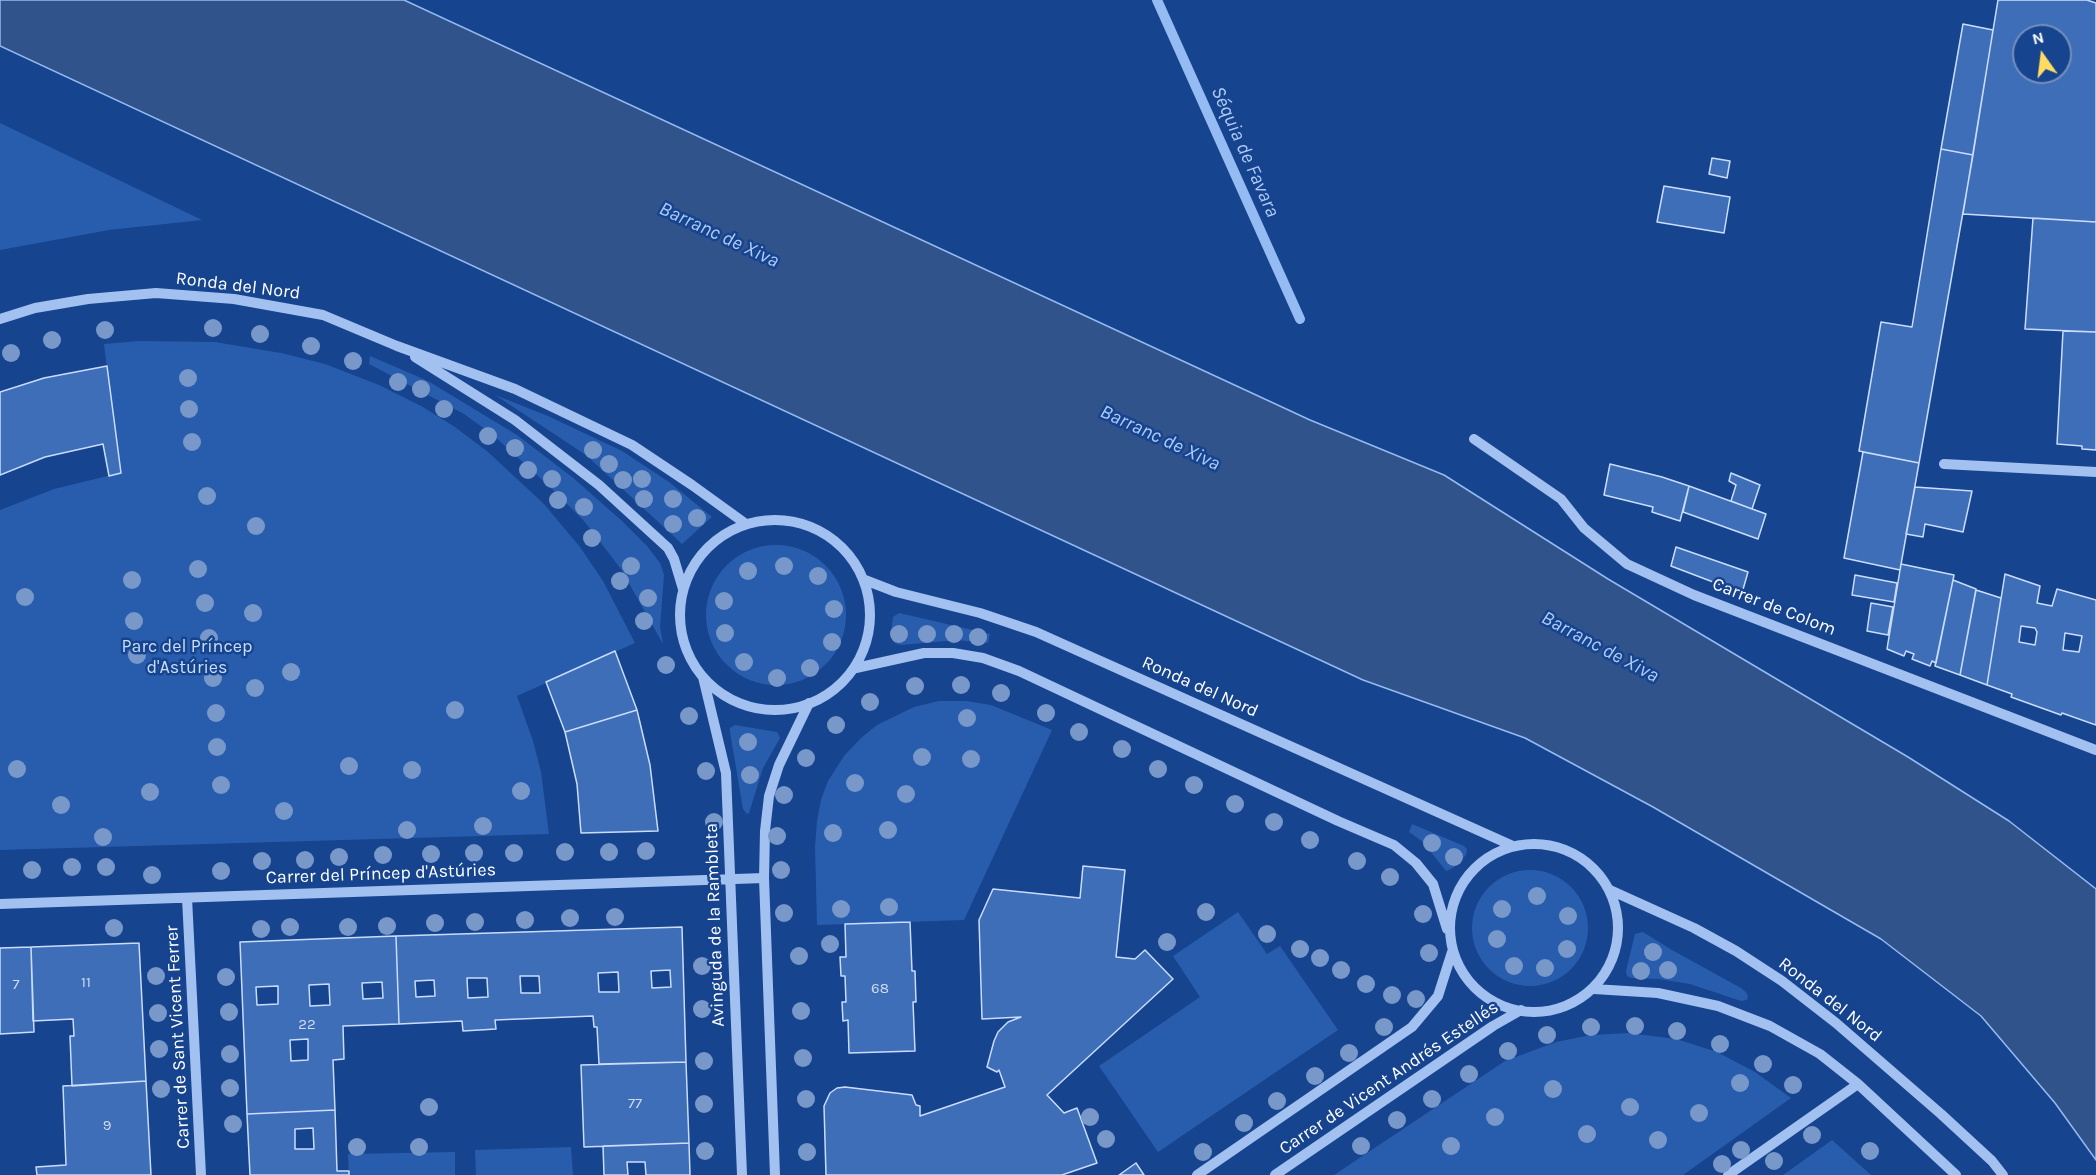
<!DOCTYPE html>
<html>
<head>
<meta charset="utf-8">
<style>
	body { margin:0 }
	#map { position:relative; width:2096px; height:1175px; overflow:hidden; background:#16448f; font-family:Karla,sans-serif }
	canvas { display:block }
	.north { position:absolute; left:2012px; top:24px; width:60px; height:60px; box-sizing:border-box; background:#16448f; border:2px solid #738fbc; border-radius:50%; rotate:346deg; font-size:16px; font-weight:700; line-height:24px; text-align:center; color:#fff }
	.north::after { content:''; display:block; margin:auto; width:21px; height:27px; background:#ffdb61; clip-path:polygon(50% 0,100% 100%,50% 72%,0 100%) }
</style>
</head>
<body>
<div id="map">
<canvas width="2096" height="1175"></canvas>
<div class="north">N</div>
</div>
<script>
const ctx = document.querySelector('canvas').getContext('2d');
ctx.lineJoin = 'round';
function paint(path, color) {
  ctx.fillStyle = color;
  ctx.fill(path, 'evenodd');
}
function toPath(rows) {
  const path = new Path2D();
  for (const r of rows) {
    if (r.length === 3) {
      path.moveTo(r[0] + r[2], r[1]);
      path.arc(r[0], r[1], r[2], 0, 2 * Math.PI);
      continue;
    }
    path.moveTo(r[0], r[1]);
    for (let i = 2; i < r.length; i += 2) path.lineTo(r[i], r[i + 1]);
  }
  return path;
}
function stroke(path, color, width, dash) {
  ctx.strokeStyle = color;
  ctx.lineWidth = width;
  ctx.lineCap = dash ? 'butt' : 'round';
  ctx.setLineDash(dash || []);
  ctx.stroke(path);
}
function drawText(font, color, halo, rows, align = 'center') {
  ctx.font = font + ' Karla,sans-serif';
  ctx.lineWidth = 5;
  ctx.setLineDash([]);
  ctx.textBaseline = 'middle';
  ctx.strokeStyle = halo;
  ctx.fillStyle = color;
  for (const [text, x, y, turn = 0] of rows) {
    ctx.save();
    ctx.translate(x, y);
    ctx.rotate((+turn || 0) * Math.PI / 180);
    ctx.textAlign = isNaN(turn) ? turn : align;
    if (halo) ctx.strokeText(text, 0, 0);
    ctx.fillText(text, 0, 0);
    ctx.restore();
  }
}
const green = toPath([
	[0,123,202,220,109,230,0,250],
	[139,341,215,342,281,353,325,364,379,385,421,406,455,427,488,452,544,504,580,547,603,581,635,643,517,696,533,741,541,772,549,834,0,850,0,510,54,489,120,473,104,344],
	[370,356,428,381,517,435,572,477,622,521,647,546,660,563,664,575,660,627,663,644,621,569,584,521,552,489,493,435,464,414,369,364],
	[495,395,548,416,622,451,669,482,712,517,682,544,586,455],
	[776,615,70],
	[899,613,990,634,988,643,957,640,901,645,894,643,891,632,893,617],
	[939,701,966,701,991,705,1052,730,964,920,817,925,815,847,817,821,821,800,828,781,844,756,861,738,877,725,914,707],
	[735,725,777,732,780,738,763,768,749,813,747,814,743,809,730,732,730,728],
	[1412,824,1464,846,1467,849,1466,855,1453,868,1446,871,1423,842,1409,832],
	[1530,928,58],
	[1238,912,1267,954,1280,946,1338,1030,1158,1152,1099,1066,1200,997,1173,956],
	[1643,932,1672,950,1741,988,1746,992,1748,996,1747,1000,1741,1001,1690,984,1659,979,1631,978,1627,976,1626,971,1635,934],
	[1629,1033,1676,1039,1717,1052,1755,1072,1791,1098,1683,1175,1334,1175,1505,1061,1556,1042,1591,1035],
	[1832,1140,1871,1175,1783,1175],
	[571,1147,573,1175,476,1175,475,1150],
	[455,1152,455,1175,349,1175,348,1154]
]);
const water = toPath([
	[0,0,404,0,1310,420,1444,475,1608,579,1908,757,2009,821,2096,889,2096,1160,2055,1103,1981,1016,1881,939,1653,807,1525,738,1363,680,0,46,0,0]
]);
const stream = toPath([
	[1157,0,1300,319]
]);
const building = toPath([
	[1998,0,2087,0,2096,3,2096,222,1963,214,1998,0],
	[2024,36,2060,36,2060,72,2024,72,2024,36],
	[1963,24,1993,30,1973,155,1941,149,1963,24],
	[1941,149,1973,155,1919,463,1859,451,1881,322,1912,327,1941,149],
	[1712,158,1730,161,1727,178,1709,174,1712,158],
	[1664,186,1730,197,1724,233,1657,222,1664,186],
	[2033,218,2096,222,2096,332,2025,329,2033,218],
	[2063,331,2096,332,2096,450,2082,449,2082,446,2057,444,2063,331],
	[107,366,121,473,109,476,103,444,45,457,0,475,0,392,44,378,107,366],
	[1863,452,1919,463,1900,570,1844,558,1863,452],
	[1610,464,1662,477,1689,486,1680,521,1652,512,1653,507,1604,495,1610,464],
	[1731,473,1760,485,1752,509,1731,501,1736,485,1729,481,1731,473],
	[1689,486,1766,514,1758,539,1683,512,1689,486],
	[1915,487,1972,491,1963,532,1925,524,1923,537,1906,534,1915,487],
	[1676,547,1748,572,1742,593,1671,566,1676,547],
	[1901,564,1954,575,1936,663,1932,661,1930,666,1912,659,1914,654,1906,651,1904,656,1887,649,1901,564],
	[2005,574,2040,586,2037,603,2052,606,2057,589,2096,600,2096,725,2062,713,2061,715,2011,697,2012,694,1987,685,2005,574],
	[2021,626,2035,628,2037,632,2035,645,2019,642,2021,626],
	[2065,633,2082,636,2079,652,2063,650,2065,633],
	[1855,575,1897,583,1894,602,1852,595,1855,575],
	[1953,580,1976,589,1960,675,1935,666,1953,580],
	[1976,590,2001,598,1987,685,1960,675,1976,590],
	[1871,603,1893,607,1888,635,1867,631,1871,603],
	[615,651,637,710,565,732,546,682,615,651],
	[637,710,650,765,658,831,581,833,577,784,565,732,637,710],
	[1083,866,1125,870,1116,957,1135,959,1145,950,1173,979,1047,1095,1064,1113,1077,1108,1097,1163,1062,1175,826,1175,824,1106,830,1093,837,1088,845,1087,912,1095,916,1105,920,1106,920,1116,1005,1087,999,1070,997,1072,987,1067,994,1041,998,1032,1008,1022,1021,1017,982,1019,979,920,993,889,1080,898,1083,866],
	[910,922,912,971,915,971,916,1002,913,1002,915,1051,849,1053,848,1020,843,1021,842,1002,846,1002,845,976,841,976,840,957,846,957,845,924,910,922],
	[682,927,686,1062,599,1064,597,1027,594,1027,593,1016,495,1020,496,1029,463,1031,462,1021,399,1024,396,936,682,927],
	[670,970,671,987,652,988,651,971,670,970],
	[618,972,619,992,599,992,598,973,618,972],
	[520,976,539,976,540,993,521,993,520,976],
	[467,978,487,978,488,997,468,998,467,978],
	[434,980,435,996,416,997,415,981,434,980],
	[396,936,399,1024,343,1026,344,1059,333,1060,335,1110,247,1114,240,942,396,936],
	[382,982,383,998,363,999,362,983,382,982],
	[329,984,330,1005,310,1006,309,985,329,984],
	[278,986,278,1004,257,1005,256,987,278,986],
	[308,1039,308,1060,291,1061,290,1040,308,1039],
	[139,943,146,1081,72,1086,70,1036,74,1036,73,1019,33,1021,31,947,139,943],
	[31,947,34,1032,0,1034,0,948,31,947],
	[686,1062,689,1143,584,1147,581,1065,686,1062],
	[146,1081,151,1175,37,1175,36,1167,66,1165,63,1086,146,1081],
	[335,1110,337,1171,349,1171,349,1175,250,1175,247,1114,335,1110],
	[313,1128,314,1149,295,1149,295,1129,313,1128],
	[689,1143,690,1175,646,1175,645,1162,627,1162,628,1175,604,1175,603,1146,689,1143],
	[1136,1163,1144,1175,1119,1175,1136,1163]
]);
const minor = toPath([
	[0,319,35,308,88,299,156,293,234,299,323,315,397,346,515,389,632,445,692,485,746,524],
	[415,357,515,420,599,485,668,548,674,559,683,589],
	[1474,439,1561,499,1584,528,1627,564,1694,595,2096,750],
	[1944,464,2096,472],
	[775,615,95],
	[865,580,896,592,980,613,1036,632,1513,846],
	[856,668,924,653,953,653,983,658,1019,671,1338,821,1394,845,1416,863,1433,884,1447,929],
	[703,677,726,773,742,1175],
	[1534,928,84],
	[1610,890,1694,928,1736,951,1782,981,1836,1023,1941,1114,1992,1161,2003,1175],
	[187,898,201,1175],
	[0,904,764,878],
	[1594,989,1658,993,1718,1006,1770,1026,1820,1054,1858,1084,1956,1175],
	[775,1175,764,878,765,831,769,796,779,765,809,703],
	[1197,1175,1412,1027,1438,996,1452,952],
	[1275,1175,1493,1026,1521,1010],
	[1728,1175,1858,1084]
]);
const trees = [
	[213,328],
	[105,330],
	[260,334],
	[52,340],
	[311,346],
	[11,353],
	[353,361],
	[188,378],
	[398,382],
	[421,389],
	[189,409],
	[444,409],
	[488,436],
	[192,442],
	[515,448],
	[593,450],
	[609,464],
	[528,470],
	[552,479],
	[642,479],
	[623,480],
	[207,496],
	[644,499],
	[673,499],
	[558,500],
	[584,507],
	[697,518],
	[673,524],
	[256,526],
	[592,538],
	[631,566],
	[784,566],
	[198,569],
	[748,571],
	[818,576],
	[132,580],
	[620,581],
	[25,597],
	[648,598],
	[724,601],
	[205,603],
	[834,609],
	[253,613],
	[134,621],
	[644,621],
	[725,633],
	[899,634],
	[927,634],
	[954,634],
	[978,637],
	[209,638],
	[832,642],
	[137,655],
	[744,662],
	[666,665],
	[810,668],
	[291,672],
	[213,678],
	[777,678],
	[961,685],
	[915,686],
	[255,688],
	[1001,693],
	[870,702],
	[455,710],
	[216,713],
	[1046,713],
	[689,716],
	[967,718],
	[836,725],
	[1079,732],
	[748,742],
	[217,747],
	[1122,749],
	[922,757],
	[806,758],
	[971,759],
	[349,766],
	[17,769],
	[1158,769],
	[412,770],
	[706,771],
	[750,775],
	[855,783],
	[221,785],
	[1194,785],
	[521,791],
	[150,792],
	[906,794],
	[784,795],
	[1235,804],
	[61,805],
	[284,811],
	[714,822],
	[1274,822],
	[483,826],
	[407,830],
	[888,830],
	[833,833],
	[777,836],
	[103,837],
	[1310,840],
	[1432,843],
	[646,851],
	[565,852],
	[609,852],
	[474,853],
	[514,853],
	[431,854],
	[383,855],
	[339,857],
	[1454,857],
	[305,860],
	[262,861],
	[1357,861],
	[72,867],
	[106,867],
	[32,870],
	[781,870],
	[221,871],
	[152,875],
	[1390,877],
	[1537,896],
	[889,907],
	[841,909],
	[1502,909],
	[1206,912],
	[784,913],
	[1423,914],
	[1568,916],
	[615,917],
	[570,918],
	[525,920],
	[475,922],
	[435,923],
	[387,926],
	[290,927],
	[348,927],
	[114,928],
	[261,929],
	[1267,934],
	[1497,939],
	[1167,942],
	[830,944],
	[1300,949],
	[1567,949],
	[1653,952],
	[1429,953],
	[799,956],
	[1320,958],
	[702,966],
	[1514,966],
	[1545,968],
	[1341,970],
	[1668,970],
	[1641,971],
	[156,976],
	[226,977],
	[1366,984],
	[1392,995],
	[1416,999],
	[702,1009],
	[801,1011],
	[229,1012],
	[158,1013],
	[1635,1026],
	[1384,1027],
	[1591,1027],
	[1677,1031],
	[1547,1035],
	[1720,1044],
	[159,1049],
	[1508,1051],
	[1349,1053],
	[230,1054],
	[803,1058],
	[704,1061],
	[1763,1064],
	[1469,1074],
	[1315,1076],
	[1740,1083],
	[1793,1085],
	[230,1088],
	[161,1089],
	[1553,1089],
	[806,1099],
	[1432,1099],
	[1277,1101],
	[704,1104],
	[429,1107],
	[1630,1107],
	[1699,1113],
	[1090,1117],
	[1495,1117],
	[1397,1120],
	[1244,1123],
	[233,1124],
	[1587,1134],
	[1812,1135],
	[1106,1139],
	[1658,1140],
	[1361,1146],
	[1451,1146],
	[357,1147],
	[419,1147],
	[1741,1150],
	[705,1151],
	[1870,1151],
	[807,1152],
	[1203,1152],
	[1774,1161],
	[1722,1164]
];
const numberNames = [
	["11",86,983],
	["7",16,985],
	["68",880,989],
	["22",307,1025],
	["77",635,1104],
	["9",107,1126]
];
const streetNames = [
	["Ronda del Nord",238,286,7],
	["Carrer de Colom",1774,607,21],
	["Ronda del Nord",1200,687,24],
	["Carrer del Príncep d'Astúries",381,874,-2],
	["Avinguda de la Rambleta",715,925,-92],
	["Ronda del Nord",1830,1000,38],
	["Carrer de Sant Vicent Ferrer",178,1037,-93],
	["Carrer de Vicent Andrés Estellés",1389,1078,-34]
];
const parkNames = [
	["Parc del Príncep",187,647],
	["d'Astúries",187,668]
];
const waterNames = [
	["Séquia de Favara",1245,152,66],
	["Barranc de Xiva",719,235,25],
	["Barranc de Xiva",1160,438,25],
	["Barranc de Xiva",1600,647,28]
];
paint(green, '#285dae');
paint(water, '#31538b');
stroke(water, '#95bbf3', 1.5);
stroke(stream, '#95bbf3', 10);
paint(building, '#3e6eb8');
stroke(building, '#c9ddfb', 1.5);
stroke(minor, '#a2c1f0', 10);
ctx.fillStyle = '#7898ca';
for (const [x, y] of trees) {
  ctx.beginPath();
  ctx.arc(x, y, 9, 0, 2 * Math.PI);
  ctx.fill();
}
drawText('15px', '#cfdbed', null, numberNames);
drawText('18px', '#fff', '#16448f', streetNames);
drawText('18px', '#c9ddfb', '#16448f', parkNames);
drawText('italic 20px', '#aecbf7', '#16448f', waterNames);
</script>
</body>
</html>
